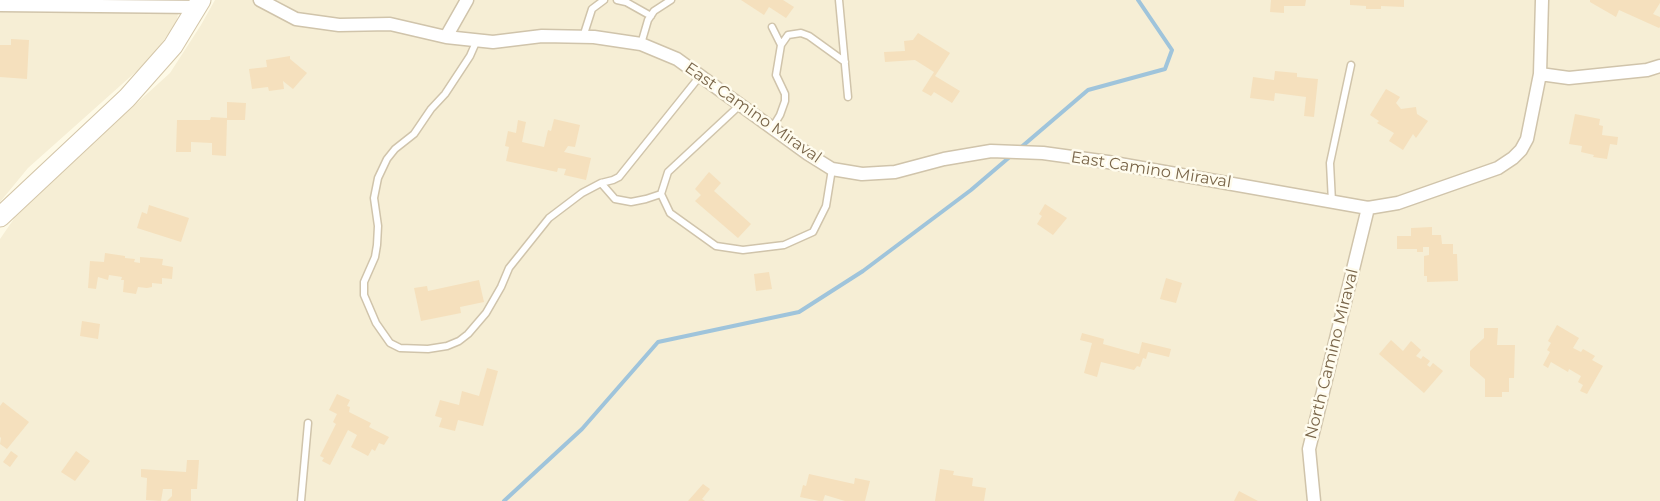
<!DOCTYPE html>
<html>
<head>
<meta charset="utf-8">
<style>
	body { margin:0 }
	canvas { display:block; background:#fefae7 }
</style>
</head>
<body>
<canvas width="1660" height="501"></canvas>
<script>
const ctx = document.querySelector('canvas').getContext('2d');
ctx.lineJoin = 'round';
function paint(path, color) {
  ctx.fillStyle = color;
  ctx.fill(path, 'evenodd');
}
function toPath(rows) {
  const path = new Path2D();
  for (const r of rows) {
    path.moveTo(r[0], r[1]);
    for (let i = 2; i < r.length; i += 2) path.lineTo(r[i], r[i + 1]);
  }
  return path;
}
function stroke(path, color, width, dash) {
  ctx.strokeStyle = color;
  ctx.lineWidth = width;
  ctx.lineCap = dash ? 'butt' : 'round';
  ctx.setLineDash(dash || []);
  ctx.stroke(path);
}
function drawText(font, color, halo, rows, align = 'center') {
  ctx.font = font + ' Montserrat,sans-serif';
  ctx.lineWidth = 5;
  ctx.setLineDash([]);
  ctx.textBaseline = 'middle';
  ctx.strokeStyle = halo;
  ctx.fillStyle = color;
  for (const [text, x, y, turn = 0] of rows) {
    ctx.save();
    ctx.translate(x, y);
    ctx.rotate((+turn || 0) * Math.PI / 180);
    ctx.textAlign = isNaN(turn) ? turn : align;
    if (halo) ctx.strokeText(text, 0, 0);
    ctx.fillText(text, 0, 0);
    ctx.restore();
  }
}
const residential = toPath([
	[0,0,181,0,176,24,148,61,28,168,0,202],
	[215,0,1660,0,1660,501,0,501,0,239,22,207,170,73,201,25]
]);
const stream = toPath([
	[1019,149,1088,90,1165,69,1172,50,1138,0],
	[504,501,582,429,658,342,799,312,863,271,971,190,1012,155]
]);
const building = toPath([
	[741,0,783,0,794,7,786,18,769,7,764,15],
	[1271,0,1306,0,1305,6,1284,6,1284,13,1270,12],
	[1350,0,1404,0,1404,7,1381,6,1381,9,1366,9,1366,6,1350,5],
	[1590,0,1660,0,1660,3,1653,14,1660,17,1660,27,1659,28,1619,10,1616,17,1590,2],
	[918,33,950,53,935,76,960,91,952,103,934,92,931,96,922,91,934,72,915,60,885,62,884,52,905,51,904,41,913,40],
	[11,39,29,40,27,79,0,77,0,45,11,45],
	[290,56,290,59,307,73,293,89,283,81,284,89,269,91,268,87,252,89,249,69,267,67,266,60],
	[1275,71,1297,73,1297,77,1318,79,1314,117,1304,116,1306,97,1275,93,1274,101,1250,98,1253,77,1274,80],
	[1386,89,1400,97,1396,103,1401,109,1416,107,1417,114,1428,121,1416,138,1413,134,1403,150,1389,141,1394,133,1377,123,1379,121,1370,115],
	[227,102,246,103,245,120,227,120,226,156,212,155,212,143,191,142,191,152,176,152,177,120,210,120,211,117,227,118],
	[1575,114,1600,119,1599,125,1603,126,1602,135,1618,137,1617,145,1610,144,1607,159,1593,157,1594,155,1581,152,1582,146,1569,144],
	[554,119,580,125,575,147,568,146,564,152,591,158,586,180,564,175,566,169,558,168,557,172,506,161,509,147,505,146,508,131,516,133,518,120,526,122,522,142,544,147,548,130,551,131],
	[709,172,721,183,714,191,751,224,738,238,695,201,701,195,695,189],
	[1045,204,1067,218,1053,235,1037,224,1042,216,1039,214],
	[149,205,189,218,181,242,137,228,142,212,147,214],
	[1432,227,1432,235,1441,235,1442,244,1453,244,1453,254,1457,254,1458,281,1427,282,1427,276,1424,276,1424,256,1429,255,1429,247,1423,247,1423,252,1417,252,1417,249,1397,249,1397,236,1411,236,1411,228],
	[105,253,125,256,125,258,135,259,134,262,140,263,140,257,163,259,162,265,173,267,172,279,162,278,162,284,152,283,152,287,147,288,138,287,136,294,123,292,124,280,121,280,122,277,109,275,108,280,98,277,96,289,88,288,90,261,104,262],
	[769,272,772,289,756,291,754,274],
	[1166,278,1182,283,1176,303,1160,299],
	[479,280,484,302,460,307,461,313,421,321,414,288,427,286,428,291],
	[82,321,100,324,98,339,80,336],
	[1557,325,1579,338,1573,348,1581,352,1583,349,1595,356,1592,360,1603,366,1587,394,1580,391,1583,385,1578,382,1581,376,1569,369,1568,372,1551,362,1548,368,1543,365,1550,352,1547,350,1551,343,1548,341],
	[1484,328,1498,328,1497,345,1515,345,1514,378,1509,378,1509,392,1502,392,1502,397,1485,397,1485,379,1470,366,1470,351,1484,338],
	[1082,333,1104,339,1103,344,1139,354,1142,342,1171,349,1169,357,1148,352,1146,359,1143,358,1140,367,1137,366,1134,370,1101,362,1097,377,1084,373,1092,343,1080,340],
	[1391,340,1403,351,1411,341,1421,350,1416,356,1421,359,1423,356,1430,361,1427,365,1430,367,1433,363,1443,371,1424,393,1379,354],
	[487,368,498,371,483,426,458,420,455,431,439,427,442,418,435,416,440,400,459,405,462,391,479,396],
	[337,394,350,400,347,406,350,407,349,412,371,423,369,427,389,437,384,445,379,443,375,451,372,449,368,456,351,447,357,435,348,430,330,465,322,461,324,458,320,456,336,424,333,422,337,414,329,410],
	[3,402,29,422,7,449,0,444,1,438,0,437,0,406],
	[11,451,18,456,10,467,3,462],
	[76,451,90,461,75,481,61,472],
	[187,460,199,460,197,489,191,489,191,501,167,501,172,496,172,489,163,489,161,501,146,500,147,478,141,477,141,469,186,472],
	[940,469,954,471,953,475,973,478,972,486,986,488,984,501,935,501],
	[809,474,854,484,855,478,870,481,865,501,845,501,825,495,823,501,819,501,800,497,803,485,806,486],
	[703,484,710,489,702,499,705,501,688,501],
	[1239,491,1258,501,1234,501]
]);
const service = toPath([
	[617,0,626,2,651,16],
	[839,0,848,97],
	[772,27,781,45],
	[583,37,592,9,604,0],
	[477,40,470,56,445,94,431,109,414,134,395,149,387,159,378,178,374,198,378,226,377,245,375,257,364,282,364,295,376,323,390,343,400,348,428,349,447,346,459,341,468,334,486,313,501,287,509,268,549,218,582,193,601,183,613,180,619,177,700,76],
	[641,44,648,20,654,11,671,0],
	[740,105,668,172,661,194,670,213,716,246,743,250,784,245,813,232,826,206,832,169],
	[772,128,780,115,785,101,785,94,776,75,781,45,788,35,801,33,809,36,845,62],
	[601,183,615,199,631,202,646,199,661,194],
	[1332,202,1330,163,1351,65],
	[301,501,308,423]
]);
const minor = toPath([
	[260,0,296,19,339,25,390,24,446,37,493,42,542,36,594,37,641,44,677,59,808,154,832,169,862,174,895,172,944,159,991,151,1043,153,1108,162,1368,208,1398,203,1498,168,1513,158,1521,150,1527,139,1540,74,1542,0],
	[0,5,198,7],
	[446,37,467,0],
	[1540,74,1569,78,1647,70,1660,66],
	[1314,501,1309,449,1368,208]
]);
const secondary = toPath([
	[0,217,127,98,173,46,201,0]
]);
const streetNames = [
	["East Camino Miraval",753,113,35],
	["East Camino Miraval",1151,170,9],
	["North Camino Miraval",1332,354,-76]
];
paint(residential, '#f6eed5');
stroke(stream, '#9fc4db', 4);
paint(building, '#f5e0bd');
stroke(service, '#d0c4ab', 9);
stroke(minor, '#d0c4ab', 15);
stroke(secondary, '#d4c6a9', 21);
stroke(service, '#fff', 6);
stroke(minor, '#fff', 12);
stroke(secondary, '#fff', 19);
drawText('16px', '#796549', '#fffcee', streetNames);
</script>
</body>
</html>
